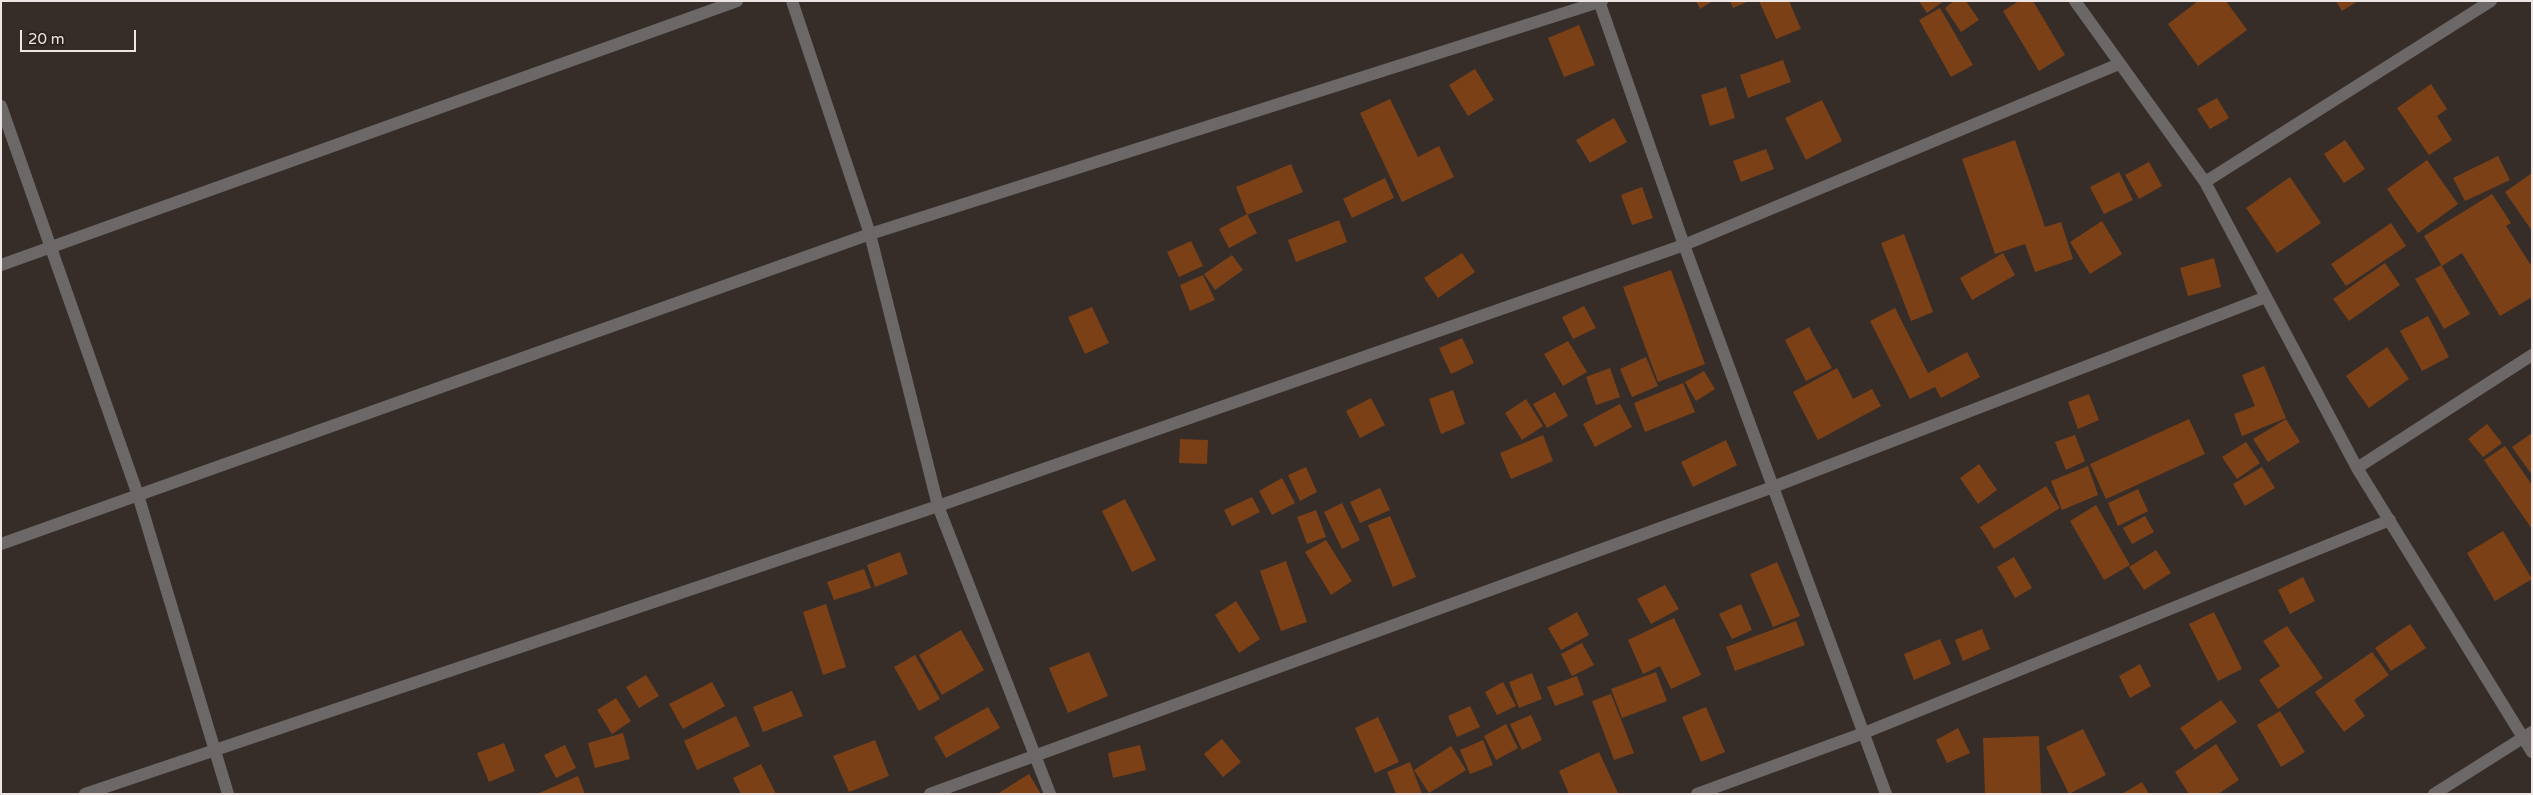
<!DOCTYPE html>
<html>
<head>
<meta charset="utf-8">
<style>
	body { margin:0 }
	#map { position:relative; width:2533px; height:795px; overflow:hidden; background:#362d29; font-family:"Varela Round",sans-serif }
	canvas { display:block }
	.frame { position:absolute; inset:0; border:2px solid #ece5e3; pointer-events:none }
	.scale { position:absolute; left:20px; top:30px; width:116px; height:22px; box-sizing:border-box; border:2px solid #ece5e3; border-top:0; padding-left:6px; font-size:15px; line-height:18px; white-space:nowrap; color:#ece5e3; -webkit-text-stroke:4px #2c231f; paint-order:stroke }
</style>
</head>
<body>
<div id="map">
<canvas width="2533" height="795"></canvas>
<div class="frame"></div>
<div class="scale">20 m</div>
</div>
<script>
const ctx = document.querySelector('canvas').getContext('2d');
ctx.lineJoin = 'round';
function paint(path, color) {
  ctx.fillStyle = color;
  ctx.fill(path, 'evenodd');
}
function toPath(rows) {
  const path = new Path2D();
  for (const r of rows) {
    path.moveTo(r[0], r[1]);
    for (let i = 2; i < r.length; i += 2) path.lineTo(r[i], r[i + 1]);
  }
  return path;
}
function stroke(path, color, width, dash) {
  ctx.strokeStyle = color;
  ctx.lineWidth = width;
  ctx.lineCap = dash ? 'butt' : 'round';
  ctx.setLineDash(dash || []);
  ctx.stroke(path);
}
const building = toPath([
	[1696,1,1713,1,1700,9],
	[1730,1,1749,1,1733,8],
	[1759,1,1789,1,1801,29,1776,39],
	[1919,1,1944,1,1927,13],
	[1954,1,1966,1,1979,20,1961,32,1945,8],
	[2019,1,2033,1,2065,55,2039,71,2003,11],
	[2198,1,2226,1,2247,30,2198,66,2168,24],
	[2336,1,2358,1,2342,11],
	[1940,8,1973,65,1951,77,1919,20],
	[1579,25,1595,65,1564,77,1548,38],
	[1783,60,1791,82,1748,98,1740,75],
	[1475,69,1494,100,1468,116,1449,85],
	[2431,84,2447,109,2437,116,2452,140,2429,155,2397,108],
	[1726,87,1735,118,1710,126,1701,95],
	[2217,98,2229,118,2210,129,2197,109],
	[1390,99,1418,157,1439,146,1454,177,1402,202,1360,113],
	[1822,100,1842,141,1806,160,1785,118],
	[1614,118,1627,142,1590,163,1576,140],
	[2015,140,2045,227,2061,222,2073,259,2035,272,2025,244,1995,254,1962,159],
	[2345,140,2365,169,2344,183,2324,154],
	[1766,149,1774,169,1741,182,1733,161],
	[2498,156,2510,180,2465,201,2453,178],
	[2427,160,2458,204,2418,233,2387,189],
	[2149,162,2162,186,2139,199,2125,175],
	[1291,164,1303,192,1247,215,1236,187],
	[2119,172,2133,200,2104,214,2090,187],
	[2532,173,2532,231,2505,192],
	[2290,177,2321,223,2277,253,2246,208],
	[1385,178,1394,198,1352,218,1343,199],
	[1642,187,1653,218,1632,225,1621,195],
	[2492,194,2511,223,2506,226,2532,267,2532,297,2500,316,2462,253,2442,266,2424,236],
	[1247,214,1257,233,1229,248,1219,229],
	[1339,220,1347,242,1296,262,1288,240],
	[2102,221,2122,254,2090,274,2070,242],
	[2391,223,2406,246,2346,286,2331,264],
	[1904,234,1933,312,1911,321,1881,243],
	[1191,241,1203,266,1179,277,1167,252],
	[1462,253,1475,272,1438,298,1424,278],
	[2003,253,2015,275,1972,300,1960,278],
	[1232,255,1243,270,1215,290,1204,274],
	[2214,258,2221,287,2188,296,2180,268],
	[2385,263,2400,285,2349,321,2333,299],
	[2441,265,2470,314,2444,329,2415,279],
	[1671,270,1705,364,1658,382,1623,287],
	[1203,275,1215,300,1190,311,1180,285],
	[1584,306,1596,328,1573,339,1562,317],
	[1092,307,1109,343,1085,354,1068,317],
	[1895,308,1928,373,1967,352,1980,377,1941,398,1935,387,1910,399,1870,321],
	[2428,316,2449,357,2422,371,2400,331],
	[1809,327,1832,368,1806,381,1785,340],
	[1462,338,1474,363,1451,374,1439,348],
	[1568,341,1587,372,1563,386,1544,354],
	[2387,347,2409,379,2369,408,2346,376],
	[1646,357,1658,386,1632,397,1620,369],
	[2264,366,2286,418,2242,436,2234,414,2255,406,2242,375],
	[1610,368,1620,397,1596,405,1586,377],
	[1837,368,1853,399,1872,389,1881,406,1818,440,1793,392],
	[1704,371,1715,389,1696,401,1685,382],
	[1683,383,1695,412,1645,432,1634,403],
	[1453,390,1465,424,1441,434,1429,399],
	[1555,392,1568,416,1547,428,1533,404],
	[2089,394,2099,420,2078,429,2068,402],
	[1371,398,1385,425,1360,438,1346,411],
	[1526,399,1543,426,1522,440,1505,413],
	[1620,404,1632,427,1595,447,1583,424],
	[2189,419,2205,454,2106,499,2090,464],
	[2286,419,2300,442,2268,462,2253,439],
	[2487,424,2502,443,2483,457,2468,439],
	[2532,433,2532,475,2512,447],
	[1543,435,1553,461,1511,479,1500,453],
	[2075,435,2085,461,2066,470,2055,442],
	[1180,439,1208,440,1207,464,1179,463],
	[1726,440,1737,465,1693,487,1681,462],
	[2246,442,2260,463,2237,479,2222,457],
	[2505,446,2532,485,2532,529,2484,460],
	[1979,464,1997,490,1978,504,1960,478],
	[2088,466,2098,495,2062,510,2051,481],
	[1306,467,1317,492,1300,501,1288,475],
	[2262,467,2275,488,2245,506,2233,484],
	[1282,478,1295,503,1272,515,1259,491],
	[2046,486,2060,508,1994,549,1980,527],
	[1380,488,1390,510,1360,523,1350,502],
	[2138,489,2148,511,2118,526,2108,503],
	[1252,497,1260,512,1232,526,1224,510],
	[1125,499,1156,560,1132,572,1102,511],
	[1342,503,1360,540,1342,549,1324,512],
	[2096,505,2130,565,2104,580,2070,521],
	[1316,510,1326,537,1307,544,1297,517],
	[1390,516,1416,577,1393,587,1368,525],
	[2145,516,2154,532,2132,544,2123,528],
	[2503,531,2532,579,2495,601,2467,553],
	[1326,540,1352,581,1331,595,1305,552],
	[2156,550,2171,573,2144,590,2129,567],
	[900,552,908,574,875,587,867,565],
	[2014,557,2032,588,2015,598,1997,567],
	[1286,561,1307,622,1281,631,1260,571],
	[1777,562,1800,616,1773,627,1750,574],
	[864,569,871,588,834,600,827,582],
	[2303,577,2315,601,2290,614,2278,590],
	[1665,585,1679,609,1651,624,1637,599],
	[1236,601,1260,639,1239,653,1215,615],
	[826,604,846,667,823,675,803,612],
	[1741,604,1752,630,1732,639,1719,614],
	[1577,612,1589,635,1561,650,1548,628],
	[2214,612,2242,669,2218,681,2189,624],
	[1674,618,1701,675,1671,689,1660,666,1643,674,1628,640],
	[1796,621,1805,645,1735,671,1726,647],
	[2410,624,2426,648,2391,671,2375,648],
	[2287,626,2323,678,2278,709,2259,680,2280,666,2263,641],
	[1982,629,1990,649,1963,661,1955,640],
	[961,630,984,670,942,695,919,655],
	[1940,639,1951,664,1914,680,1904,654],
	[1582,643,1594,665,1572,676,1561,654],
	[1089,652,1108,696,1068,713,1049,668],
	[2372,652,2389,675,2354,700,2365,716,2344,732,2315,692],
	[915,655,940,699,919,711,894,667],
	[2140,664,2151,686,2130,698,2119,676],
	[1656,672,1667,701,1622,718,1611,689],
	[1532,673,1542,699,1519,708,1509,682],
	[646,675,659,696,639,708,626,687],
	[1577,676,1584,695,1555,706,1547,687],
	[712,682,725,706,683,729,669,704],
	[1503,682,1516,706,1497,715,1485,692],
	[792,691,803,716,763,732,753,707],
	[1611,694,1634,753,1614,760,1592,701],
	[616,698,631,721,612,734,597,710],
	[2221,700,2237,722,2195,750,2180,728],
	[1470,706,1480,727,1457,737,1448,716],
	[988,707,1000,728,946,758,934,737],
	[1706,707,1725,752,1701,762,1682,717],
	[2280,711,2305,752,2281,767,2257,725],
	[1531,715,1542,740,1522,750,1510,724],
	[736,716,750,746,697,770,684,741],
	[1378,717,1399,762,1375,773,1355,728],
	[1506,724,1518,748,1496,760,1484,736],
	[1958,728,1970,753,1947,763,1936,740],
	[2083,729,2106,775,2069,794,2046,747],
	[623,733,630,759,595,768,588,743],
	[2039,736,2041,794,1985,794,1983,738],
	[1222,739,1241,762,1223,777,1204,754],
	[875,740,889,776,849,792,833,756],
	[1483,740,1493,765,1470,774,1460,750],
	[504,743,515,771,489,782,477,753],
	[2216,744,2239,780,2218,794,2189,794,2175,772],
	[565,745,576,768,556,778,544,755],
	[1140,745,1146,770,1113,778,1108,753],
	[1451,746,1466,770,1429,793,1414,770],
	[1599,752,1618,793,1569,794,1559,771],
	[1410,762,1422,794,1396,794,1387,772],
	[761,764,776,794,741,794,733,778],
	[1029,774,1041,794,997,794],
	[578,776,585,794,537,794],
	[2142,782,2149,794,2122,794]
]);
const street = toPath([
	[792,1,870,234,938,506,1050,794],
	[1599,1,1684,245,1886,794],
	[2075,1,2205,182,2357,468,2532,752],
	[1,106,138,495,228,794],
	[2205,182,2491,1],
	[1,265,737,1],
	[2357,468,2532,355],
	[1,544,870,234,1602,1],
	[85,794,938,506,1684,245,2119,64],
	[930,794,1773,487,2266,297],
	[1697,794,1864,733,2390,520],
	[2434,794,2532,732]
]);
paint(building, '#7c4016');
stroke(street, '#6d6868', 12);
</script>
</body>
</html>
